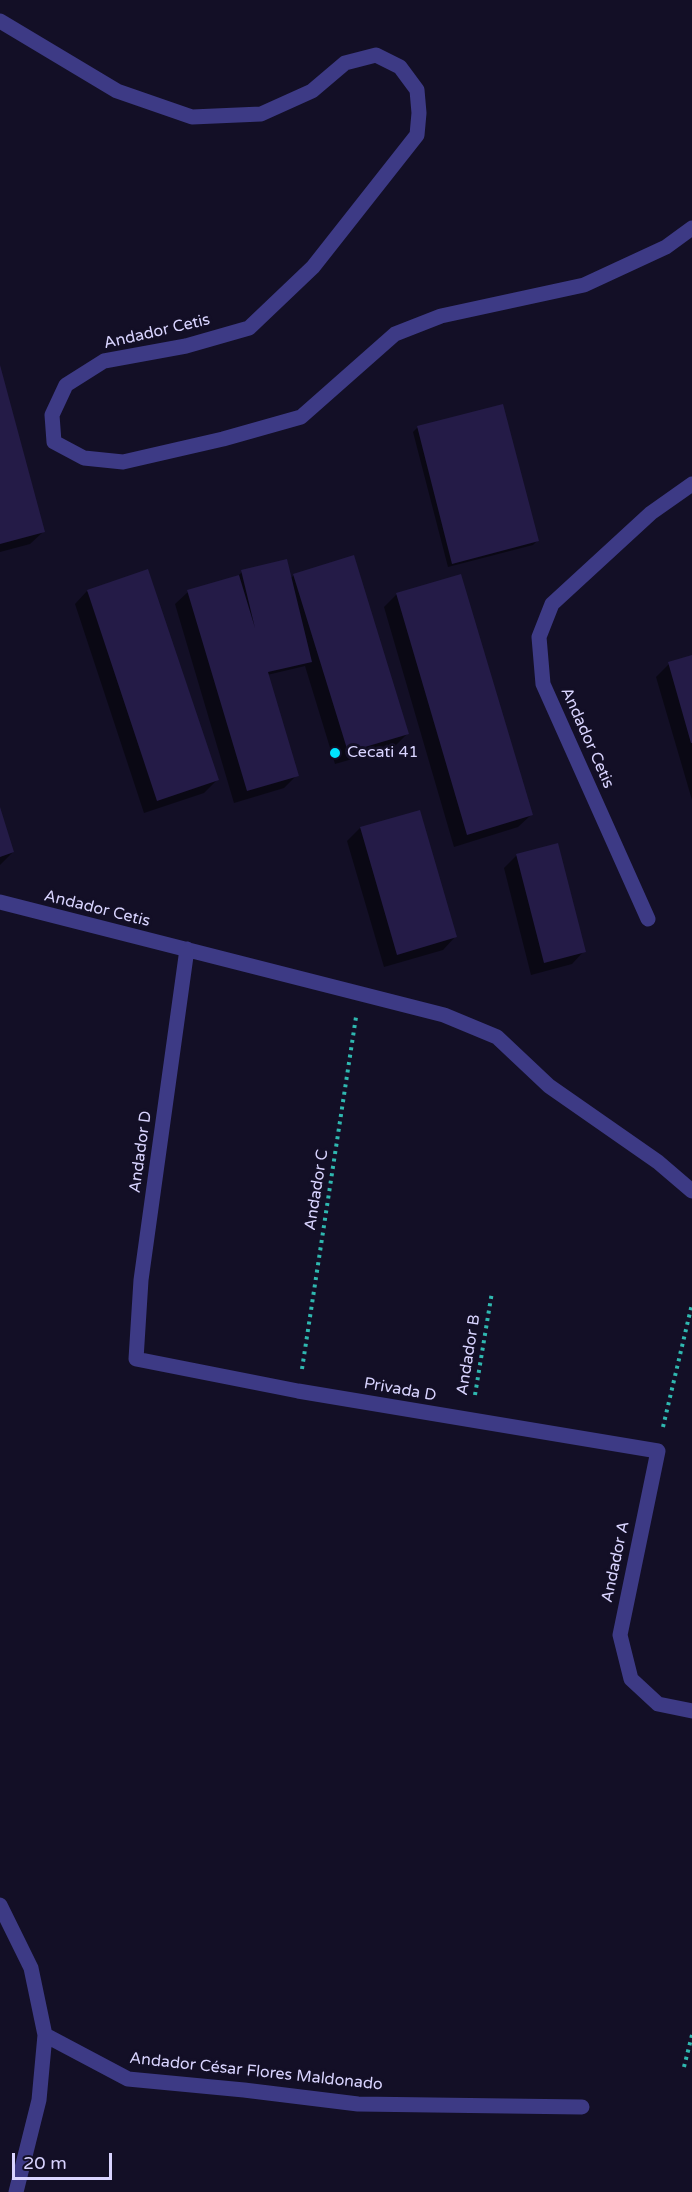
<!DOCTYPE html>
<html>
<head>
<meta charset="utf-8">
<style>
	body { margin:0 }
	#map { position:relative; width:692px; height:2192px; overflow:hidden; background:#130f26; font-family:"Varela Round",sans-serif }
	canvas { display:block }
	.scale { position:absolute; left:12px; top:2153px; width:100px; height:27px; box-sizing:border-box; border:3px solid #d9d4ff; border-top:0; padding-left:8px; font-size:18px; line-height:21px; white-space:nowrap; color:#d9d4ff; -webkit-text-stroke:4px #130f26; paint-order:stroke }
</style>
</head>
<body>
<div id="map">
<canvas width="692" height="2192"></canvas>
<div class="scale">20 m</div>
</div>
<script>
const ctx = document.querySelector('canvas').getContext('2d');
ctx.lineJoin = 'round';
function paint(path, color) {
  ctx.fillStyle = color;
  ctx.fill(path, 'evenodd');
}
function toPath(rows) {
  const path = new Path2D();
  for (const r of rows) {
    path.moveTo(r[0], r[1]);
    for (let i = 2; i < r.length; i += 2) path.lineTo(r[i], r[i + 1]);
  }
  return path;
}
function stroke(path, color, width, dash) {
  ctx.strokeStyle = color;
  ctx.lineWidth = width;
  ctx.lineCap = dash ? 'butt' : 'round';
  ctx.setLineDash(dash || []);
  ctx.stroke(path);
}
function drawText(font, color, halo, rows, align = 'center') {
  ctx.font = font + ' "Varela Round",sans-serif';
  ctx.lineWidth = 6;
  ctx.setLineDash([]);
  ctx.textBaseline = 'middle';
  ctx.strokeStyle = halo;
  ctx.fillStyle = color;
  for (const [text, x, y, turn = 0] of rows) {
    ctx.save();
    ctx.translate(x, y);
    ctx.rotate((+turn || 0) * Math.PI / 180);
    ctx.textAlign = isNaN(turn) ? turn : align;
    if (halo) ctx.strokeText(text, 0, 0);
    ctx.fillText(text, 0, 0);
    ctx.restore();
  }
}
const shadow = toPath([
	[0,368,43,532,30,544,0,552],
	[502,406,537,541,533,545,448,567,413,432,417,428],
	[242,572,290,579,294,575,407,734,394,747,335,764,305,666,267,675,297,775,284,788,234,803,175,604,188,592,237,577],
	[87,591,217,780,204,793,144,813,75,604],
	[397,594,531,815,518,827,454,847,384,607],
	[692,657,692,800,656,677,669,664],
	[0,810,13,852,0,865],
	[419,811,455,937,443,950,384,967,347,841,360,828],
	[517,855,584,951,572,964,531,975,504,868]
]);
const building = toPath([
	[0,365,45,532,0,544],
	[503,404,539,541,452,564,417,426],
	[354,555,409,734,348,752,293,574],
	[287,559,312,662,268,672,299,776,247,791,187,590,239,575,255,628,241,570],
	[148,569,219,780,157,801,87,590],
	[461,574,533,815,467,835,396,593],
	[692,655,692,743,691,743,668,662],
	[0,807,14,852,0,857],
	[420,810,457,937,397,955,360,827],
	[558,843,586,952,544,963,516,854]
]);
const path = toPath([
	[302,1369,356,1017],
	[475,1395,492,1292],
	[663,1427,692,1304],
	[684,2067,692,2035]
]);
const minor = toPath([
	[0,21,117,91,192,117,261,114,312,91,345,63,376,55,400,67,417,90,419,113,417,135,313,267,249,328,186,346,104,361,66,385,52,415,54,442,84,458,123,462,223,439,301,417,395,334,441,316,584,285,666,247,692,228],
	[0,902,444,1015,497,1037,549,1086,658,1162,692,1191],
	[648,919,543,684,539,637,552,604,651,513,692,484],
	[187,949,141,1280,136,1359,298,1391,658,1451,620,1635,631,1679,658,1704,692,1711],
	[0,1905,31,1968,45,2035,39,2100,16,2192],
	[45,2035,128,2079,244,2090,358,2104,582,2107]
]);
const markers = [
	[335,753,6,"#00e5ff"]
];
const streetNames = [
	["Andador Cetis",157,332,-13],
	["Andador Cetis",587,738,66],
	["Andador Cetis",97,909,14],
	["Andador D",141,1152,-82],
	["Andador C",317,1190,-81],
	["Andador B",469,1355,-81],
	["Privada D",400,1390,10],
	["Andador A",616,1562,-78],
	["Andador César Flores Maldonado",256,2072,6]
];
const poiNames = [
	["Cecati 41",347,753]
];
paint(shadow, '#0007');
paint(building, '#241b47');
stroke(path, '#2fb8b0', 4, [3, 4.5]);
stroke(minor, '#3d3a85', 15);
for (const [x, y, r, color] of markers) {
  const dot = new Path2D();
  dot.arc(x, y, r, 0, 2 * Math.PI);
  ctx.fillStyle = color;
  ctx.fill(dot);
  stroke(dot, '#130f26', 2);
}
drawText('16px', '#d9d4ff', '#130f26', streetNames);
drawText('16px', '#d9d4ff', '#130f26', poiNames, 'left');
</script>
</body>
</html>
